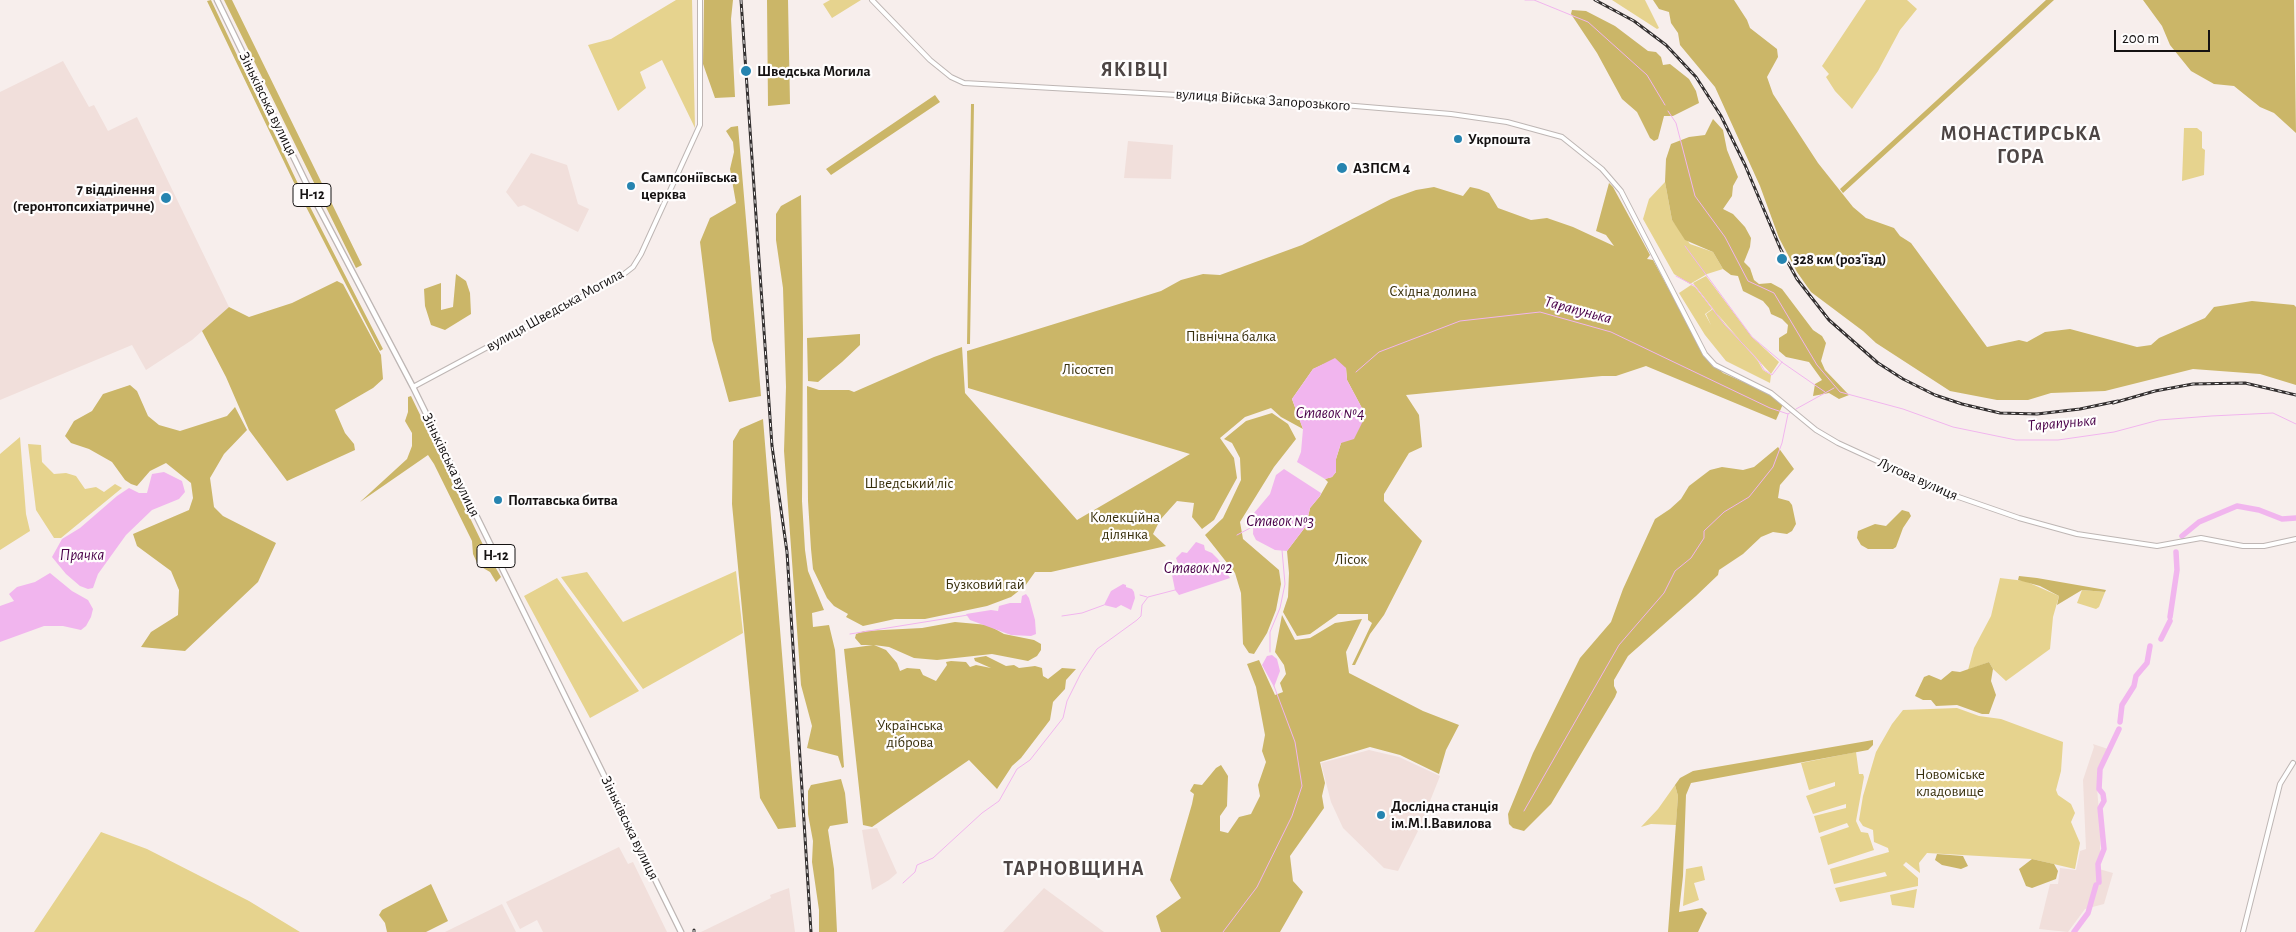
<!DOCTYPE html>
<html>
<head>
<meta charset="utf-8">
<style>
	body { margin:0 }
	#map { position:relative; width:2296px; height:932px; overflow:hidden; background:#f7eeec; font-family:"Alegreya Sans",sans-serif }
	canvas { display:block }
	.scale { position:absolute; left:2114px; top:30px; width:96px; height:22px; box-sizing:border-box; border:2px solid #151212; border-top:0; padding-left:6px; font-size:15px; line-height:18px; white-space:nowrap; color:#151212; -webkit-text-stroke:4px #fffdfd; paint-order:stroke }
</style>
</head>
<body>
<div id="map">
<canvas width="2296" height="932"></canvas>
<div class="scale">200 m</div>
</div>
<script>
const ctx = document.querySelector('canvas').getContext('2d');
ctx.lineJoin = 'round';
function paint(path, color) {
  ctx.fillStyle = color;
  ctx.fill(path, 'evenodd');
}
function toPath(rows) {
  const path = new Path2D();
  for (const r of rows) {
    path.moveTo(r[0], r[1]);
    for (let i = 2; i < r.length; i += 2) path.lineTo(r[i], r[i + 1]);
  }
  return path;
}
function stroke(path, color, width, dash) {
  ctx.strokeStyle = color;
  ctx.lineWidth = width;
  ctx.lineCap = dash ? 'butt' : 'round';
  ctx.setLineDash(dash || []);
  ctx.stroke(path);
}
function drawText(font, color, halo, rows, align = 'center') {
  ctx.font = font + ' "Alegreya Sans",sans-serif';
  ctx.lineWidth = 4.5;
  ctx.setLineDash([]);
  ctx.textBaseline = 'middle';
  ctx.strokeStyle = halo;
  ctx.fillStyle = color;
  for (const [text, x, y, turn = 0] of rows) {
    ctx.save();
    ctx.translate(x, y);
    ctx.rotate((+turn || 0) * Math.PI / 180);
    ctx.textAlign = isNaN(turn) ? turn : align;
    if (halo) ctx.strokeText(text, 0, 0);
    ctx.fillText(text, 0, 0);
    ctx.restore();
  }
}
const built = toPath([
	[63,61,89,107,94,105,108,131,137,117,229,307,192,340,146,370,132,345,0,400,0,92],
	[1128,141,1173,145,1171,179,1124,178],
	[531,153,567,165,578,204,589,209,578,232,524,205,518,207,506,192],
	[2093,744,2108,749,2098,768,2097,788,2101,835,2099,869,2113,873,2104,904,2085,909,2068,932,2039,929,2050,884,2058,884,2060,868,2076,870,2080,851,2086,849,2083,780,2094,747],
	[1369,750,1399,757,1440,776,1418,831,1398,871,1384,868,1343,828,1331,802,1321,763],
	[877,828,897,873,889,880,872,890,862,830],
	[619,847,628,864,633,862,667,932,543,932,537,920,520,929,506,902],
	[789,888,795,932,701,932,771,898,770,895],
	[1044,888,1104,932,1003,932],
	[502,904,516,932,445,932]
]);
const green = toPath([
	[676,0,692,0,695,128,662,60,640,72,646,88,618,111,588,45,611,39],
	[830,0,861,0,832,18,823,4],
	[1612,0,1645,0,1659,28,1657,29],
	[1866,0,1907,0,1917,9,1900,30,1878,71,1852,109,1835,91,1826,77,1829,74,1822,66],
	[2184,128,2197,128,2202,132,2202,148,2205,150,2204,175,2182,181],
	[1665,182,1672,220,1690,244,1713,252,1723,269,1707,274,1690,284,1674,274,1643,219,1649,199],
	[1706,276,1752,337,1779,362,1771,374,1725,324,1693,283],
	[1691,285,1695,287,1707,302,1694,308,1707,302,1712,309,1705,314,1711,325,1706,314,1713,309,1758,361,1763,370,1771,375,1770,383,1726,361,1705,335,1679,293],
	[20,437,26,514,30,531,0,550,0,454],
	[28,444,41,445,42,462,54,474,66,473,76,476,85,489,96,487,104,492,115,484,122,488,61,538,54,538,36,510],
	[736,571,743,633,643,689,561,577,587,572,623,622],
	[557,578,639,691,590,718,524,596],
	[2000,578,2025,581,2059,596,2053,617,2050,649,2006,681,1993,669,1989,662,1968,670,1974,648,1991,616],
	[2082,590,2105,592,2099,607,2096,609,2077,603],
	[1957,708,1979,716,2001,719,2063,742,2061,771,2056,790,2058,795,2071,804,2075,813,2071,822,2080,843,2075,869,2032,859,1927,853,1919,863,1920,873,1906,862,1903,865,1918,878,1918,886,1840,902,1835,888,1887,876,1885,872,1834,884,1830,869,1889,852,1888,848,1874,842,1873,830,1863,826,1859,820,1863,796,1876,752,1892,724,1903,710],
	[1856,752,1859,774,1863,774,1864,777,1856,821,1861,832,1868,833,1874,850,1828,865,1820,837,1849,827,1847,823,1819,833,1814,816,1846,808,1846,804,1813,814,1806,796,1835,786,1835,782,1809,790,1801,763],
	[1675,785,1678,796,1676,825,1651,824,1641,827,1658,809],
	[101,832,147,849,249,901,300,932,34,932],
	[1702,866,1705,880,1694,883,1699,900,1683,906,1686,869],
	[1917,889,1914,908,1892,905,1890,895]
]);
const forest = toPath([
	[211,0,300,188,297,189,207,1],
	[224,0,232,0,362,265,356,268],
	[704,0,733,0,731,19,735,97,715,98,703,64],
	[767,0,788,0,790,104,768,106],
	[1653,0,1734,0,1747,20,1750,28,1777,49,1778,57,1767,77,1773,94,1818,163,1853,207,1866,218,1894,228,1900,236,1911,243,1987,347,2019,340,2027,342,2045,332,2070,329,2137,347,2151,345,2159,338,2205,318,2214,307,2252,301,2294,305,2296,307,2296,385,2260,374,2193,369,2105,391,2051,393,2028,400,1997,400,1950,391,1876,343,1863,331,1811,292,1797,272,1779,238,1760,186,1715,87,1680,45,1678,33,1671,23,1669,12,1659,9],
	[2046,0,2054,0,1843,193,1840,189],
	[2143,0,2294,0,2296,133,2274,113,2260,107,2234,86,2214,84,2191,71,2170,45,2162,26],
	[1572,10,1586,11,1615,26,1648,51,1656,52,1661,57,1663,65,1670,64,1689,79,1696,91,1699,103,1673,116,1664,116,1658,139,1654,141,1650,138,1637,112,1622,99,1597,53,1571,14],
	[935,95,940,102,831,175,826,169],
	[971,104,974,104,970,344,967,344],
	[1713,119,1723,130,1727,150,1738,177,1733,186,1732,196,1723,209,1733,214,1745,227,1751,238,1750,247,1744,262,1750,268,1754,280,1759,284,1771,283,1782,289,1813,330,1822,336,1826,343,1821,361,1825,370,1849,395,1839,399,1829,393,1813,396,1815,384,1822,380,1809,362,1786,357,1779,351,1779,338,1787,333,1788,325,1782,319,1771,314,1769,308,1763,301,1743,291,1738,276,1731,275,1723,269,1713,252,1685,240,1672,220,1665,182,1666,159,1671,144,1689,137,1705,135],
	[738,126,761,396,729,402,712,340,700,242,710,218,736,203,730,169,734,152,733,142,726,131,731,127],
	[1609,183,1613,187,1650,255,1647,259,1653,260,1704,354,1723,373,1771,394,1783,404,1776,420,1646,366,1616,376,1602,376,1406,395,1419,415,1422,447,1409,453,1384,494,1384,501,1422,541,1384,615,1370,634,1355,665,1352,665,1372,623,1368,620,1368,614,1338,614,1310,634,1297,636,1283,612,1288,597,1289,573,1287,551,1306,526,1310,508,1320,496,1328,482,1325,479,1332,477,1336,472,1336,459,1341,443,1363,410,1347,380,1346,368,1324,364,1313,369,1292,399,1303,429,1281,417,1271,408,1245,417,1220,438,1234,458,1237,478,1214,520,1202,529,1192,517,1194,503,1177,501,1160,520,1153,534,1166,546,1051,572,1035,572,1025,586,1011,597,987,606,925,619,895,619,863,626,846,617,848,614,834,606,827,598,813,569,811,549,808,501,807,386,819,390,849,390,854,392,934,357,962,347,965,393,1077,520,1190,454,968,388,967,351,1161,291,1181,280,1203,274,1220,275,1302,245,1391,199,1416,190,1434,187,1463,196,1470,187,1479,189,1489,193,1498,208,1531,220,1547,218,1573,227,1614,246,1606,235,1596,231],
	[801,195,803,334,802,501,805,550,808,571,824,610,812,613,813,627,829,625,835,650,844,767,842,768,838,756,807,748,812,726,801,685,784,451,786,387,783,288,776,240,776,214,781,206],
	[305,197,383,349,380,351,302,199],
	[456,274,466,281,470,293,471,314,445,330,431,325,425,306,424,289,441,283,441,310,453,307],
	[337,281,343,284,381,355,383,379,373,388,335,410,345,433,354,444,355,450,287,481,249,430,226,377,202,331,229,307,249,317,292,303],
	[860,334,860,345,842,362,818,382,808,381,807,338],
	[130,385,137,391,148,416,159,425,180,431,227,416,235,407,247,430,224,454,210,478,214,507,223,516,276,543,258,582,185,651,141,647,151,632,178,615,179,590,171,571,137,546,133,534,189,510,193,498,191,483,166,463,150,471,137,486,131,484,125,480,112,462,89,449,71,443,65,436,74,421,92,411,103,394],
	[411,396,486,551,501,577,496,582,490,572,478,565,473,554,472,541,434,464,428,455,360,502,407,459,412,446,412,433,405,421,408,412,408,397],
	[1272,413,1288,424,1296,439,1274,467,1240,522,1243,539,1279,570,1281,584,1276,610,1267,633,1254,654,1249,653,1243,644,1241,593,1235,573,1205,535,1223,518,1241,480,1240,458,1232,443,1224,439,1246,421],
	[763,419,796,827,778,829,760,798,732,504,733,441,740,429],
	[1778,447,1794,469,1780,485,1778,498,1789,501,1792,505,1796,524,1792,531,1787,534,1773,532,1761,537,1743,554,1719,570,1718,575,1696,596,1628,656,1614,680,1614,686,1617,692,1615,697,1551,804,1524,831,1513,828,1509,824,1508,814,1533,753,1580,658,1611,622,1623,589,1655,519,1670,509,1681,499,1689,486,1710,470,1722,467,1743,470,1754,467],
	[1902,510,1909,512,1911,516,1903,528,1896,547,1893,549,1868,549,1861,545,1857,538,1858,531,1875,524,1886,526],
	[2019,576,2037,578,2106,590,2105,592,2082,590,2057,605,2059,596,2040,586,2018,580],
	[1282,615,1295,640,1310,638,1335,623,1362,619,1346,652,1349,673,1423,711,1459,725,1446,750,1439,774,1400,755,1370,747,1320,762,1325,783,1322,796,1324,808,1290,856,1293,881,1303,892,1280,932,1161,932,1156,916,1181,898,1170,880,1192,804,1194,794,1190,791,1194,784,1202,785,1216,768,1221,765,1228,776,1227,806,1220,816,1220,831,1228,833,1239,817,1251,814,1260,796,1258,785,1266,762,1262,751,1265,735,1256,687,1247,664,1259,660,1275,695,1283,692,1280,683,1286,674,1284,665,1275,652],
	[955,622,988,625,1004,634,1034,640,1041,644,1041,650,1037,656,1028,661,992,654,937,660,914,658,889,647,874,645,886,650,897,663,900,671,907,668,920,669,923,675,936,681,947,665,946,662,951,661,966,662,970,667,976,665,991,668,975,661,974,658,986,656,1006,666,1014,665,1019,668,1035,666,1042,668,1043,676,1048,679,1062,668,1076,669,1066,680,1065,689,1053,702,1050,720,1021,758,1012,766,997,789,969,760,872,827,863,825,844,649,873,645,861,645,855,638,856,634,864,631,922,628],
	[1989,662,1993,669,1991,681,1996,695,1989,714,1982,714,1957,705,1936,706,1931,700,1923,700,1915,696,1924,677,1929,675,1941,680,1952,671,1960,672],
	[1873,740,1873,745,1868,750,1691,783,1686,795,1683,876,1679,912,1702,908,1707,913,1698,932,1668,932,1678,796,1675,785,1680,778,1693,771],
	[841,779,845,793,848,823,830,826,828,830,834,869,837,932,819,932,819,910,812,862,813,841,808,814,808,791,811,785],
	[1937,854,1963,856,1968,866,1961,869,1942,865,1935,860],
	[2032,859,2054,864,2058,871,2056,879,2032,888,2026,886,2019,869],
	[431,884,448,921,426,932,387,932,385,923,379,915,382,910]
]);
const water = toPath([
	[1335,358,1346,368,1347,380,1363,410,1364,419,1354,439,1341,443,1336,459,1336,472,1332,477,1325,479,1297,462,1301,452,1303,429,1292,399,1313,369],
	[1284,469,1321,493,1320,496,1310,508,1306,526,1287,551,1275,550,1256,540,1253,534,1254,513,1270,494,1276,475],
	[164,472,182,481,185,492,179,499,152,510,126,535,98,574,93,588,88,589,80,586,66,574,52,557,62,539,80,528,117,496,129,488,139,493,147,493,152,474],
	[1196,542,1204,545,1205,550,1212,553,1218,559,1230,578,1179,595,1175,590,1172,575,1178,564,1176,558,1182,552,1187,553],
	[50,573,72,591,88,600,93,609,91,617,86,626,81,630,63,626,44,626,0,642,0,606,14,601,9,594,17,587,35,582],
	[1123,584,1126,585,1126,587,1132,589,1134,592,1135,598,1131,610,1121,605,1116,608,1104,605,1111,591],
	[1026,594,1029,598,1035,620,1036,634,1031,636,1011,635,970,620,966,614,991,610,998,611,999,606,1010,603,1021,603,1022,596],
	[1272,655,1277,659,1280,671,1274,687,1262,665,1267,656]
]);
const stream = toPath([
	[1525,0,1534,0,1588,22,1647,75,1665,105],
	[1668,111,1676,123,1695,196,1725,237,1748,281,1774,293,1817,365,1840,392,1903,409,1953,427,2016,440,2058,440,2114,432,2159,420,2211,416,2273,413,2296,424],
	[1685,246,1752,337,1783,363,1825,392],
	[1676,276,1695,286,1724,324,1759,361,1764,370,1772,375,1782,362],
	[1356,372,1379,352,1460,321,1540,312,1611,332,1770,408,1788,414,1791,412],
	[1796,409,1834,388],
	[1237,535,1254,526],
	[1140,595,1147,597],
	[1062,616,1082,613,1104,605],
	[850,634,968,615],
	[1270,652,1270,632,1280,608,1285,584,1282,550],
	[1524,811,1619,645,1664,593,1675,571,1691,558,1704,538,1704,531,1724,512,1749,497,1773,467,1782,443,1788,414],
	[903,883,915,872,917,865,933,858,982,813,999,801,1017,769,1030,760,1063,718,1067,701,1081,673,1097,649,1137,620,1141,616,1142,605,1148,597,1175,590],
	[1223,932,1257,887,1292,816,1302,786,1295,742,1274,686]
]);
const river = toPath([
	[2182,536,2199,522,2237,506,2259,510,2282,519,2296,518],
	[2170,617,2177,570,2176,552],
	[2161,639,2170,621],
	[2120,722,2122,705,2134,686,2136,676,2147,663,2150,646],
	[2099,882,2098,864,2104,849,2100,808,2104,801,2103,794,2099,789,2100,769,2119,729],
	[2074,932,2088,913,2096,885]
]);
const secondary = toPath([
	[872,0,930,60,951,77,964,83,1319,103,1451,114,1507,122,1562,137,1602,169,1621,191,1705,354,1715,365,1771,393,1816,430,1838,443,1947,493,2019,518,2077,534,2157,546,2201,538,2243,546,2264,546,2296,539],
	[413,387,624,274,633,267,641,254,700,125,700,0],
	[2243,932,2280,784,2293,763]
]);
const primary = toPath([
	[217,0,312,195,413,387,681,932]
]);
const rail = toPath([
	[741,0,772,446,787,552,811,932],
	[1595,0,1634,21,1666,45,1696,77,1721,116,1745,165,1781,250,1797,279,1829,320,1878,363,1903,379,1935,395,1962,404,2000,413,2037,414,2080,409,2118,401],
	[2113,403,2155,391,2193,384,2245,383,2296,395],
	[694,930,694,932]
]);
const markers = [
	[746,71,6,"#2684b0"],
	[1458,139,5,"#2684b0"],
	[1342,168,6,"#2684b0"],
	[631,186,5,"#2684b0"],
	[166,198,6,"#2684b0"],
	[1782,259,6,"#2684b0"],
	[498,500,5,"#2684b0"],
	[1381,815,5,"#2684b0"]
];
const shields = [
	[312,195,38],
	[496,556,38]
];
const shieldNames = [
	["Н-12",312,195],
	["Н-12",496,556]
];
const poiNames = [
	["Шведська Могила",757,71],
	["Укрпошта",1468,139],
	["АЗПСМ 4",1353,168],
	["Сампсоніївська",641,177],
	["церква",641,194],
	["7 відділення",155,189,"right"],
	["(геронтопсихіатричне)",155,206,"right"],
	["328 км (роз'їзд)",1793,259],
	["Полтавська битва",508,500],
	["Дослідна станція",1391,806],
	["ім.М.І.Вавилова",1391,823]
];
const streetNames = [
	["вулиця Війська Запорозького",1263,100,4],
	["Зіньківська вулиця",268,104,64],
	["вулиця Шведська Могила",555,310,-29],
	["Зіньківська вулиця",451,465,64],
	["Лугова вулиця",1918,479,24],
	["Зіньківська вулиця",630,828,64]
];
const parkNames = [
	["Східна долина",1433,291],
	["Північна балка",1231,336],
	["Лісостеп",1088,369],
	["Шведський ліс",909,483],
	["Колекційна",1125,517],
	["ділянка",1125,534],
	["Лісок",1351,559],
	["Бузковий гай",985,584],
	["Українська",910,725],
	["діброва",910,742],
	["Новоміське",1950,774],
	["кладовище",1950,791]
];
const waterNames = [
	["Тарапунька",1578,310,15],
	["Ставок №4",1330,413],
	["Тарапунька",2062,423,-5],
	["Ставок №3",1280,521],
	["Прачка",82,555],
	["Ставок №2",1198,568]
];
const districtNames = [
	["ЯКІВЦІ",1135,70],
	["МОНАСТИРСЬКА",2021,134],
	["ГОРА",2021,157],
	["ТАРНОВЩИНА",1074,869]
];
paint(built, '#f1dfdb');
paint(green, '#e6d38e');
paint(forest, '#cbb668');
paint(water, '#f1b5ee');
stroke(stream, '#f1b5ee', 1);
stroke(river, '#f1b5ee', 5.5);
stroke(secondary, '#beb6b4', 6);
stroke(primary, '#beb6b4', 7);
stroke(secondary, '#fff', 4);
stroke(primary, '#fff', 4.5);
stroke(rail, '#343030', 3);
stroke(rail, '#fffdfd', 1, [4]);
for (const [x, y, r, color] of markers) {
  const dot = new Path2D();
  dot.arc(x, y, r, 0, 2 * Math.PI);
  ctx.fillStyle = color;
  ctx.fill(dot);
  stroke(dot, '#fffdfd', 2);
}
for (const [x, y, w] of shields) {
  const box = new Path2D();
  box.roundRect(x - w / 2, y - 11.5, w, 23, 4);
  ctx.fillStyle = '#fffdfd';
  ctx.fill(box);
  stroke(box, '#151212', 1);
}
drawText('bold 14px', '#151212', null, shieldNames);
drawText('bold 15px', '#151212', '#fffdfd', poiNames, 'left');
drawText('15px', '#151212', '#fffdfd', streetNames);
drawText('15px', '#382f0c', '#fffdfd', parkNames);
drawText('italic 16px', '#490049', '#fffdfd', waterNames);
ctx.letterSpacing = '1px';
drawText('bold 20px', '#4d4544', '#fffdfd', districtNames);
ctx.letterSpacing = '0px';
</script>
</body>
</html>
